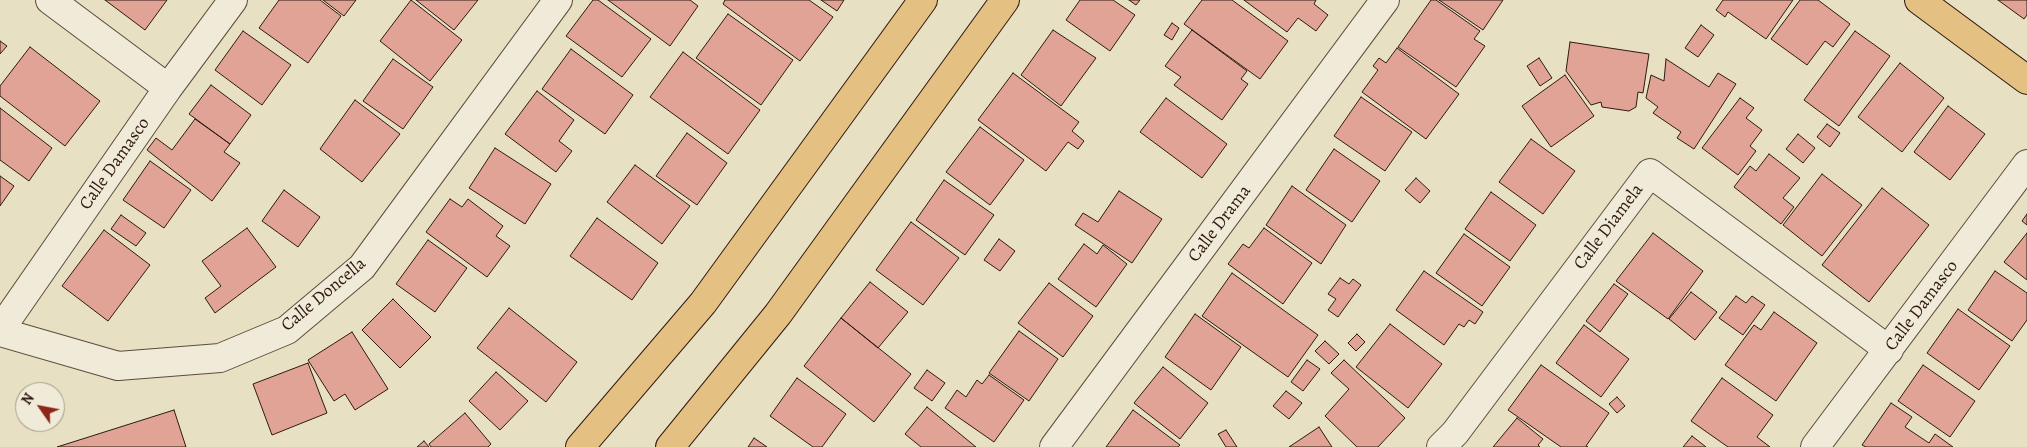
<!DOCTYPE html>
<html>
<head>
<meta charset="utf-8">
<style>
	body { margin:0 }
	#map { position:relative; width:2027px; height:447px; overflow:hidden; background:#e8e0c3; font-family:Alegreya,serif }
	canvas { display:block }
	.north { position:absolute; left:15px; top:382px; width:50px; height:50px; box-sizing:border-box; background:#f0ebd8; border:1px solid #a39788; border-radius:50%; rotate:303deg; font-size:14px; font-weight:700; line-height:20px; text-align:center; color:#2f1911 }
	.north::after { content:''; display:block; margin:auto; width:18px; height:22px; background:#8f2418; clip-path:polygon(50% 0,100% 100%,50% 72%,0 100%) }
</style>
</head>
<body>
<div id="map">
<canvas width="2027" height="447"></canvas>
<div class="north">N</div>
</div>
<script>
const ctx = document.querySelector('canvas').getContext('2d');
ctx.lineJoin = 'round';
function paint(path, color) {
  ctx.fillStyle = color;
  ctx.fill(path, 'evenodd');
}
function toPath(rows) {
  const path = new Path2D();
  for (const r of rows) {
    path.moveTo(r[0], r[1]);
    for (let i = 2; i < r.length; i += 2) path.lineTo(r[i], r[i + 1]);
  }
  return path;
}
function stroke(path, color, width, dash) {
  ctx.strokeStyle = color;
  ctx.lineWidth = width;
  ctx.lineCap = dash ? 'butt' : 'round';
  ctx.setLineDash(dash || []);
  ctx.stroke(path);
}
function drawText(font, color, halo, rows, align = 'center') {
  ctx.font = font + ' Alegreya,serif';
  ctx.lineWidth = 4;
  ctx.setLineDash([]);
  ctx.textBaseline = 'middle';
  ctx.strokeStyle = halo;
  ctx.fillStyle = color;
  for (const [text, x, y, turn = 0] of rows) {
    ctx.save();
    ctx.translate(x, y);
    ctx.rotate((+turn || 0) * Math.PI / 180);
    ctx.textAlign = isNaN(turn) ? turn : align;
    if (halo) ctx.strokeText(text, 0, 0);
    ctx.fillText(text, 0, 0);
    ctx.restore();
  }
}
const building = toPath([
	[105,0,167,0,145,30,105,0],
	[279,0,320,0,341,16,308,63,259,28,279,0],
	[323,0,356,0,344,16,323,0],
	[411,0,462,40,430,81,380,41,411,0],
	[416,0,478,0,454,30,416,0],
	[593,0,598,0,651,39,622,77,566,36,593,0],
	[608,0,690,0,698,6,670,46,608,0],
	[725,0,809,0,833,17,800,61,723,4,725,0],
	[821,0,844,0,837,11,821,0],
	[1080,0,1113,0,1135,15,1110,51,1066,20,1080,0],
	[1129,0,1140,0,1136,5,1129,0],
	[1202,0,1232,0,1288,41,1260,79,1184,24,1202,0],
	[1244,0,1316,0,1314,4,1328,15,1316,31,1298,18,1287,32,1244,0],
	[1431,0,1436,0,1480,31,1474,39,1485,46,1456,87,1398,47,1431,0],
	[1439,0,1503,0,1483,30,1439,0],
	[1723,0,1793,0,1766,39,1728,12,1725,17,1716,10,1723,0],
	[1800,0,1818,0,1850,24,1833,47,1825,41,1807,65,1771,39,1800,0],
	[1998,0,2027,0,2027,15,2024,19,1998,0],
	[728,14,793,60,761,105,696,58,728,14],
	[1172,23,1179,28,1172,40,1164,35,1172,23],
	[1701,25,1714,35,1698,57,1685,48,1701,25],
	[1053,30,1096,58,1061,106,1021,75,1053,30],
	[1192,30,1247,71,1241,79,1248,84,1222,120,1174,85,1181,77,1165,66,1192,30],
	[243,31,291,65,262,105,215,70,243,31],
	[1855,31,1890,56,1839,126,1804,100,1855,31],
	[0,41,7,46,0,54,0,41],
	[1570,42,1649,54,1643,93,1638,92,1636,107,1629,111,1602,107,1601,102,1591,105,1566,71,1570,42],
	[30,47,100,101,65,146,0,96,0,86,30,47],
	[1397,48,1459,94,1426,139,1362,92,1378,70,1373,66,1379,58,1386,63,1397,48],
	[571,49,633,95,605,134,542,89,571,49],
	[683,52,760,110,728,154,650,97,683,52],
	[1539,58,1552,78,1540,86,1527,66,1539,58],
	[393,59,433,87,403,129,363,101,393,59],
	[1666,59,1709,87,1718,73,1736,84,1694,149,1677,138,1681,132,1653,113,1658,107,1646,98,1651,75,1664,81,1666,59],
	[1900,63,1944,98,1902,152,1858,117,1900,63],
	[1013,73,1079,122,1072,131,1084,141,1078,149,1068,142,1046,171,978,120,1013,73],
	[1565,75,1594,116,1551,147,1522,106,1565,75],
	[211,85,251,115,230,144,189,114,211,85],
	[537,91,574,120,559,141,572,151,556,172,505,134,537,91],
	[1361,97,1412,132,1385,171,1334,136,1361,97],
	[1166,98,1227,144,1202,178,1140,132,1166,98],
	[1740,98,1754,108,1746,118,1762,130,1750,146,1756,151,1738,175,1702,148,1740,98],
	[355,100,400,134,362,182,320,149,355,100],
	[1948,106,1985,134,1950,180,1914,152,1948,106],
	[0,108,52,148,29,181,0,160,0,108],
	[195,119,230,144,224,152,240,163,212,201,147,150,156,138,172,150,195,119],
	[1827,124,1840,133,1830,147,1817,137,1827,124],
	[980,127,1024,160,990,205,946,172,980,127],
	[687,133,727,163,697,205,656,176,687,133],
	[1798,134,1815,148,1803,163,1786,149,1798,134],
	[1531,139,1575,171,1543,214,1499,182,1531,139],
	[495,148,551,184,525,224,469,188,495,148],
	[1334,149,1380,181,1352,222,1306,190,1334,149],
	[1769,154,1800,178,1783,198,1794,207,1781,224,1734,187,1750,166,1756,171,1769,154],
	[150,161,191,190,164,228,123,200,150,161],
	[635,165,690,206,662,244,607,202,635,165],
	[1822,174,1862,205,1822,256,1783,225,1822,174],
	[0,176,14,186,0,206,0,176],
	[1416,178,1430,191,1420,203,1405,190,1416,178],
	[944,180,994,215,965,255,916,220,944,180],
	[1292,186,1346,225,1321,264,1266,225,1292,186],
	[1882,188,1929,225,1869,302,1822,265,1882,188],
	[284,190,320,217,298,247,262,221,284,190],
	[1119,191,1162,219,1132,263,1075,225,1083,213,1098,222,1119,191],
	[1491,192,1536,225,1510,261,1465,229,1491,192],
	[450,199,462,207,468,199,503,226,496,236,510,246,487,277,426,232,450,199],
	[2027,214,2027,225,2022,221,2027,214],
	[121,215,146,233,136,246,111,229,121,215],
	[597,218,658,263,632,300,570,256,597,218],
	[911,222,959,258,923,305,876,270,911,222],
	[247,228,276,267,215,313,205,298,221,286,202,261,247,228],
	[1264,228,1312,263,1283,304,1228,264,1243,244,1249,248,1264,228],
	[104,230,150,265,108,321,62,286,104,230],
	[1653,233,1703,271,1668,319,1616,281,1653,233],
	[2027,233,2027,280,2004,262,2027,233],
	[1464,234,1510,267,1482,306,1436,273,1464,234],
	[999,239,1015,251,1000,271,984,260,999,239],
	[428,240,467,268,435,312,396,284,428,240],
	[1084,244,1097,254,1103,245,1127,264,1096,307,1058,279,1084,244],
	[1424,271,1483,312,1475,324,1469,320,1464,327,1459,324,1444,345,1396,310,1424,271],
	[1995,271,2027,293,2027,320,2012,341,1968,310,1995,271],
	[1232,273,1318,335,1288,377,1202,316,1232,273],
	[1340,278,1349,284,1353,279,1361,285,1338,317,1328,310,1336,299,1328,294,1340,278],
	[870,282,908,312,878,348,841,318,870,282],
	[1049,283,1093,316,1063,357,1018,323,1049,283],
	[1614,284,1628,294,1600,332,1586,321,1614,284],
	[1691,292,1717,312,1695,340,1669,319,1691,292],
	[1736,296,1746,303,1752,296,1765,305,1743,335,1719,318,1736,296],
	[393,299,431,337,400,368,362,330,393,299],
	[509,308,577,362,546,402,477,348,509,308],
	[1958,309,2010,346,1979,390,1927,353,1958,309],
	[1774,312,1817,343,1776,401,1725,365,1754,325,1761,330,1774,312],
	[1195,314,1241,347,1211,390,1165,357,1195,314],
	[841,318,911,374,874,422,804,366,841,318],
	[1390,324,1442,364,1408,408,1356,367,1390,324],
	[1584,325,1629,359,1601,397,1556,363,1584,325],
	[1019,331,1058,359,1029,401,989,373,1019,331],
	[352,332,388,389,355,410,345,394,334,401,308,360,352,332],
	[1357,334,1365,342,1356,351,1348,343,1357,334],
	[1325,341,1339,354,1329,364,1315,351,1325,341],
	[1307,360,1320,369,1303,391,1291,382,1307,360],
	[1344,360,1405,418,1378,447,1357,447,1325,416,1349,389,1331,373,1344,360],
	[308,363,327,413,272,435,253,384,308,363],
	[1541,365,1609,413,1586,446,1588,447,1561,447,1508,410,1541,365],
	[1923,365,1975,401,1950,437,1898,401,1923,365],
	[1163,367,1208,403,1180,439,1134,403,1163,367],
	[927,370,945,383,932,401,914,388,927,370],
	[496,372,528,401,500,430,469,401,496,372],
	[989,375,1024,400,994,442,945,408,957,390,966,397,977,380,982,384,989,375],
	[797,378,846,414,822,447,813,447,770,416,797,378],
	[1722,378,1773,415,1757,437,1770,447,1728,447,1691,421,1722,378],
	[1286,391,1302,403,1289,419,1273,406,1286,391],
	[1617,397,1625,406,1617,413,1609,404,1617,397],
	[1891,403,1912,417,1905,427,1929,443,1935,434,1953,447,1866,447,1862,445,1891,403],
	[927,407,976,447,921,447,905,434,927,407],
	[174,410,186,447,57,447,174,410],
	[1133,410,1180,445,1178,447,1106,447,1133,410],
	[465,413,491,444,488,447,431,447,429,444,465,413],
	[1517,418,1543,439,1538,445,1540,447,1493,447,1517,418],
	[1319,427,1332,447,1289,447,1319,427],
	[1226,430,1237,447,1226,447,1218,434,1226,430],
	[1692,436,1706,447,1683,447,1692,436],
	[754,438,767,447,748,447,754,438],
	[424,441,429,447,417,447,424,441]
]);
const minor = toPath([
	[50,0,168,88],
	[0,330,168,88,233,0],
	[0,332,118,366,220,358,287,330,362,267,558,0],
	[1054,447,1385,0],
	[1441,447,1455,433,1650,173,1889,350],
	[1815,447,2027,164]
]);
const primary = toPath([
	[1919,0,2027,80],
	[580,447,703,303,923,0],
	[670,447,778,314,1005,0]
]);
const streetNames = [
	["Calle Damasco",115,164,-55],
	["Calle Drama",1220,224,-53],
	["Calle Diamela",1609,227,-53],
	["Calle Doncella",324,295,-40],
	["Calle Damasco",1922,306,-53]
];
paint(building, '#e0a396');
stroke(building, '#2f1911', 1);
stroke(minor, '#5d4b3e', 30);
stroke(primary, '#2f1911', 30);
stroke(minor, '#f0ebd8', 28);
stroke(primary, '#e4c082', 28);
drawText('18px', '#2f1911', '#f0ebd8', streetNames);
</script>
</body>
</html>
